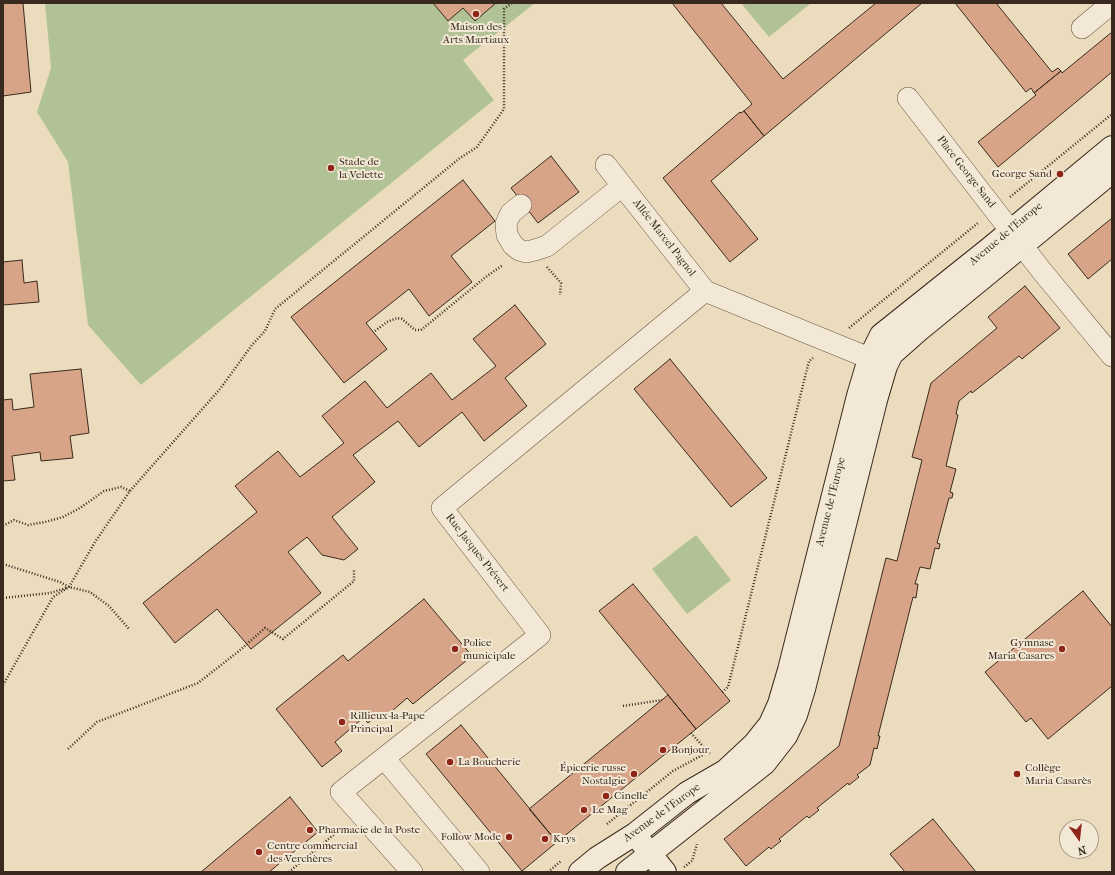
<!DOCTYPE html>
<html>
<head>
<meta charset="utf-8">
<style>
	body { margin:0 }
	#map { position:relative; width:1115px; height:875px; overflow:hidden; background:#ecdcbe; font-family:"IM FELL French Canon",serif }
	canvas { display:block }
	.frame { position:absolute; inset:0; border:4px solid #382a1e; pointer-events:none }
	.north { position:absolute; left:1059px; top:819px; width:40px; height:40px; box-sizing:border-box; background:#f3e8d5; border:1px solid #a89c8c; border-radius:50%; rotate:165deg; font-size:11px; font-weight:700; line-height:16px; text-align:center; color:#382a1e }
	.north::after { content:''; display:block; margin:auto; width:14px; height:18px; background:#8f2418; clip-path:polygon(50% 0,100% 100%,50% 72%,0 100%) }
</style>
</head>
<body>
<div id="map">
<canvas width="1115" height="875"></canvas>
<div class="frame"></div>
<div class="north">N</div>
</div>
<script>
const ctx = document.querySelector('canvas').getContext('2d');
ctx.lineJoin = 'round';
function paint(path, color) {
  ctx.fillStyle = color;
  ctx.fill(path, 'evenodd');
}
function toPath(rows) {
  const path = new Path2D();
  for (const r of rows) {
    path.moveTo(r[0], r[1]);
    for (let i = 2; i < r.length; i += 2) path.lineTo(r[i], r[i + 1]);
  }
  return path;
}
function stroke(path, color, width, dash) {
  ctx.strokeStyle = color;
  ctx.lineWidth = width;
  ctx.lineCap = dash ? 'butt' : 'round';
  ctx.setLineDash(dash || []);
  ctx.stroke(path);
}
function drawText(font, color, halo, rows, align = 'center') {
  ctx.font = font + ' "IM FELL French Canon",serif';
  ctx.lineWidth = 4;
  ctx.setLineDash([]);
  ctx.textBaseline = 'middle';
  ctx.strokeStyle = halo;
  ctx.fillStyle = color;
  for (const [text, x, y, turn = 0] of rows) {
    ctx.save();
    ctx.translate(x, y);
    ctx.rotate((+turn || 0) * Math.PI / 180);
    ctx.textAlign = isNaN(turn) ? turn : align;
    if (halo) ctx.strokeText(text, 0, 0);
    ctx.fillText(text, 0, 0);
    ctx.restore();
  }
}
const green = toPath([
	[45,3,535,3,463,60,494,100,141,385,88,325,68,162,37,112,51,68],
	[741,3,809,3,810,4,769,37],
	[696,535,731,580,687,614,652,569]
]);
const building = toPath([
	[3,3,23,3,31,92,3,96,3,3],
	[433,3,496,3,475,21,463,8,448,21,433,3],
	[672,3,721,3,783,79,876,3,922,3,764,136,744,111,752,104,672,3],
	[955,3,996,3,1052,72,1058,68,1061,71,1034,93,1031,88,1026,92,955,3],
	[1112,32,1112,72,998,167,978,142,1036,95,1034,93,1061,71,1062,73,1112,32],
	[744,111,764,136,711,181,758,239,730,262,663,178,740,112,741,113,744,111],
	[551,156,579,192,538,223,511,188,551,156],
	[463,180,495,221,451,256,472,282,429,316,409,289,366,323,387,349,344,383,291,317,463,180],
	[1112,218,1112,259,1088,279,1068,254,1112,218],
	[22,260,24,283,37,281,39,302,3,305,3,262,22,260],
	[1025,286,1060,328,1022,359,1019,356,972,393,971,391,959,401,956,414,958,415,946,466,956,469,950,492,953,493,952,498,949,498,937,543,940,544,939,549,935,548,930,569,920,567,915,584,918,584,916,598,913,597,878,736,880,736,877,749,874,748,870,765,857,775,859,777,849,785,848,783,817,808,819,810,809,818,807,816,779,839,781,841,771,849,769,847,746,866,724,839,839,746,886,558,897,561,922,460,912,457,931,383,997,328,988,317,1025,286],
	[515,305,546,344,505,378,527,406,484,441,462,412,419,447,398,421,353,455,375,482,332,517,358,549,344,560,322,555,307,537,288,552,321,593,251,649,217,609,175,643,143,603,257,512,235,486,278,451,300,477,344,443,322,416,365,381,387,408,431,373,452,400,496,366,473,339,515,305],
	[670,359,767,478,731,507,634,389,670,359],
	[81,369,89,433,70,436,73,458,41,461,40,452,12,456,15,480,3,481,3,400,12,399,13,410,34,407,30,374,81,369],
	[633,584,730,701,696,729,599,611,633,584],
	[1083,591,1112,627,1112,686,1048,739,1031,718,1026,722,985,672,1083,591],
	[424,599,472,656,413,704,407,698,384,718,379,713,368,723,363,718,335,742,342,751,322,767,276,709,343,655,348,661,424,599],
	[668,695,696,729,557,842,529,809,668,695],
	[461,725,557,842,522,871,426,754,461,725],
	[290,797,318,832,269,872,201,872,290,797],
	[933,819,976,872,905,872,890,854,933,819]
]);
const path = toPath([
	[1010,197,1112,114],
	[547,267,561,283,560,295],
	[849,328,978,223],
	[375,331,387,322,397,318,402,319,415,330,421,330,487,276,503,265],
	[3,526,14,520,28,525,45,522,63,517,80,508,104,491,121,487,130,491],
	[3,564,60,582,69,587,90,592,109,606,129,629],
	[3,598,50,593,66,588],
	[3,685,53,597,69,587,95,542,130,491,220,389,252,345,265,331,275,309,460,158,477,147,504,109,504,9,512,3],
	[722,692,728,687,809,361,813,358],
	[623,706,662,700],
	[691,733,708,752],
	[68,749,97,722,198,683,239,651,265,628,283,639,354,581,354,570],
	[607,824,673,771,708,752,711,755],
	[684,867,692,861,697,844],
	[289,872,344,826],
	[548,872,561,861]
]);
const street = toPath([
	[1082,28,1112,3],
	[908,98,1041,270,1112,356],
	[606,165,705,291,886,365],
	[521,205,511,213,508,219,506,224,507,235,513,245,519,250,526,252,535,250,547,246,622,186],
	[384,758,479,872],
	[412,872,341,792,540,635,442,508,705,291]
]);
const secondary = toPath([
	[641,842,665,872],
	[580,872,597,858,635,834,687,793,725,771,754,744,770,724,779,704,789,670,858,396,869,359,881,335,990,248,1112,147],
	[627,872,765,763,786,736,796,715,804,689,876,400,886,366,892,354,918,331,1112,172]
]);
const markers = [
	[476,14,4,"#8f2418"],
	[331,168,4,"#8f2418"],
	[1060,174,4,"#8f2418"],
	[455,649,4,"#8f2418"],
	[1062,649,4,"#8f2418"],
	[342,722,4,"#8f2418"],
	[663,750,4,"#8f2418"],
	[450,762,4,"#8f2418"],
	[634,774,4,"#8f2418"],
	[1017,774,4,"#8f2418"],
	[606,796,4,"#8f2418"],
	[584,810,4,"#8f2418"],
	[310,830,4,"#8f2418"],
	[509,837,4,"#8f2418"],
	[545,839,4,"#8f2418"],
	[259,852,4,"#8f2418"]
];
const poiNames = [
	["Maison des",476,27,"center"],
	["Arts Martiaux",476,40,"center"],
	["Stade de",339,162],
	["la Velette",339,175],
	["George Sand",1052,174,"right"],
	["Police",463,643],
	["municipale",463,656],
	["Gymnase",1054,643,"right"],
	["Maria Casares",1054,656,"right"],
	["Rillieux-la-Pape",350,716],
	["Principal",350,729],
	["Bonjour",671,750],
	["La Boucherie",458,762],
	["Épicerie russe",626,768,"right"],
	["Nostalgie",626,781,"right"],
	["Collège",1025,768],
	["Maria Casarès",1025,781],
	["Cinelle",614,796],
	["Le Mag",592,810],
	["Pharmacie de la Poste",318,830],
	["Follow Mode",501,837,"right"],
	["Krys",553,839],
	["Centre commercial",267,846],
	["des Verchères",267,859]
];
const streetNames = [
	["Place George Sand",966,172,52],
	["Avenue de l'Europe",1006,234,-40],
	["Allée Marcel Pagnol",664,238,52],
	["Avenue de l'Europe",831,502,-76],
	["Rue Jacques Prévert",477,553,52],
	["Avenue de l'Europe",662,813,-36]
];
paint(green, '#b1c296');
paint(building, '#d8a487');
stroke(building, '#382a1e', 1);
stroke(street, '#655646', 22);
stroke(secondary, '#382a1e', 24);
stroke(path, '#382a1e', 2.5, [1, 2]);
stroke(street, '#f3e8d5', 21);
stroke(secondary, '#f3e8d5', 22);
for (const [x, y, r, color] of markers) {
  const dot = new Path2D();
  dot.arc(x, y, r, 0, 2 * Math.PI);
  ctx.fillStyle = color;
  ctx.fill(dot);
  stroke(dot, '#f3e8d5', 1.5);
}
drawText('11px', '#382a1e', '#f3e8d5', poiNames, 'left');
drawText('11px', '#382a1e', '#f3e8d5', streetNames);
</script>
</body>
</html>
